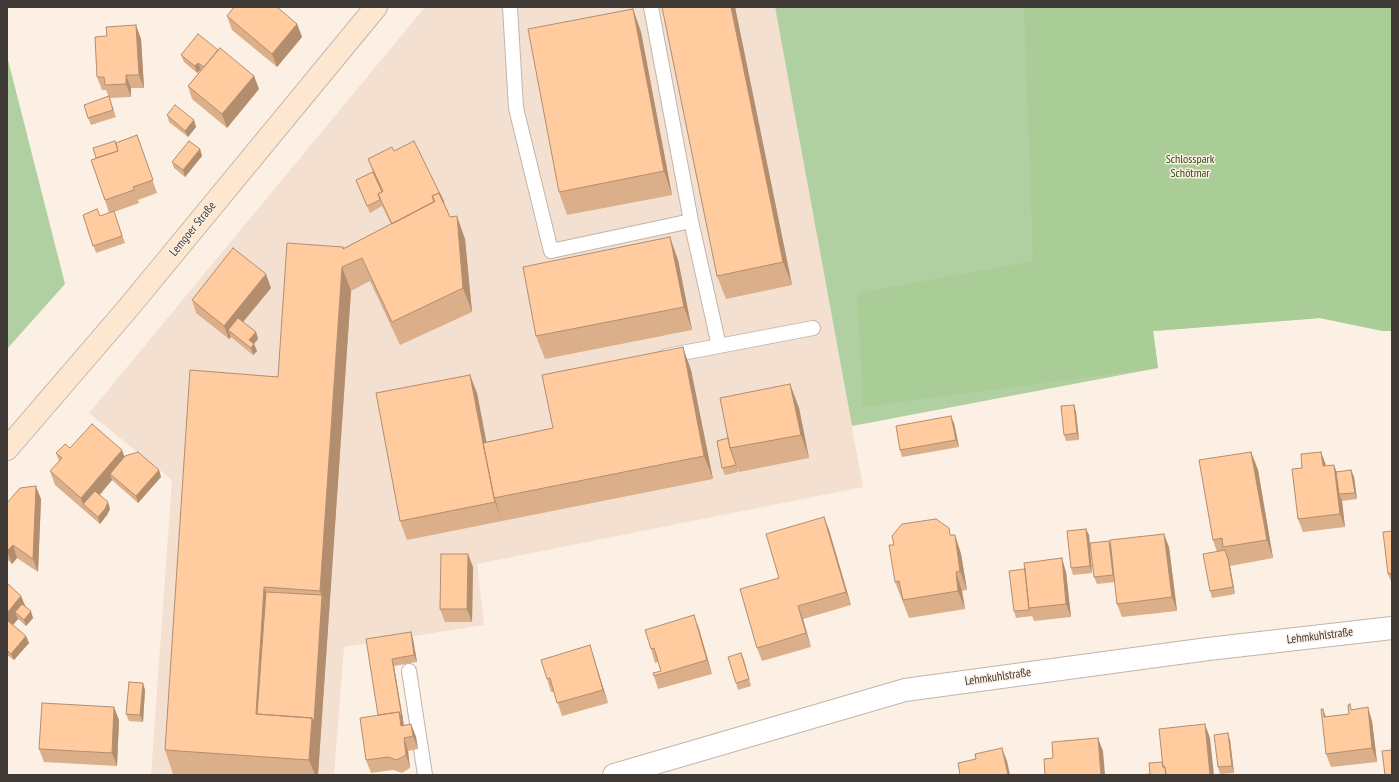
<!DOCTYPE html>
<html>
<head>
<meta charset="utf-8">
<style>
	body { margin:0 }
	#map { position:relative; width:1399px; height:782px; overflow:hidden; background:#fcefe4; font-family:"PT Sans Narrow",sans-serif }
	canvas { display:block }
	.frame { position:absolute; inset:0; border:8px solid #3f3935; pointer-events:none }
</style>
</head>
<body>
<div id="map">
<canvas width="1399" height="782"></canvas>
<div class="frame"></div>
</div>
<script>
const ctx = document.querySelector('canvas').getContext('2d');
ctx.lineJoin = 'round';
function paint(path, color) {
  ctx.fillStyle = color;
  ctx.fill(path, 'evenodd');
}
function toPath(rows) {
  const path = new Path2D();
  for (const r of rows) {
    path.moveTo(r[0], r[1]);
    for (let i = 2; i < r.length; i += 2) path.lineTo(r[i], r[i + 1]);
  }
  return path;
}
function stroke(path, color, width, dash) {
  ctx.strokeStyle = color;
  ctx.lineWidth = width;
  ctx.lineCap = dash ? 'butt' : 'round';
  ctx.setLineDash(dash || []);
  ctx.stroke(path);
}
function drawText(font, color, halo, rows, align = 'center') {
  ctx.font = font + ' "PT Sans Narrow",sans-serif';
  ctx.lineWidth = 3;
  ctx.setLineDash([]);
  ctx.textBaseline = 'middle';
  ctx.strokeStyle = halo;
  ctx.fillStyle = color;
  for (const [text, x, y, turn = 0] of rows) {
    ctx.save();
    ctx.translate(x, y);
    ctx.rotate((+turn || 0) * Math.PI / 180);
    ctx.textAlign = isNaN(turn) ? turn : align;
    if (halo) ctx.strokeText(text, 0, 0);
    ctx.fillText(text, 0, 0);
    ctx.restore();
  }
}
const built = toPath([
	[425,7,775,7,863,487,477,564,484,625,344,647,334,775,151,775,172,480,89,413]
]);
const green = toPath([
	[775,7,1392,7,1392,331,1383,331,1320,318,1153,331,1158,368,852,426],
	[7,56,65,284,7,349]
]);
const forest = toPath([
	[1024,7,1392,7,1392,331,1383,331,1320,318,1153,331,1158,368,863,407,857,293,1033,261]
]);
const lane = toPath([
	[510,7,516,108,551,251,691,221,651,7],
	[691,221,719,346,813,328],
	[666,356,719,346],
	[409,671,425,775]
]);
const street = toPath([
	[614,775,905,690,1208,649,1392,628]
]);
const secondary = toPath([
	[7,449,129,307,376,7]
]);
const wall = toPath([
	[735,7,792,285,726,299,717,276],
	[633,9,641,32,672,195,567,215,559,192],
	[227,16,297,24,302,37,277,67,232,30],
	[136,25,141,39,144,88,131,88,131,97,109,98,106,90,102,90,97,77,107,36],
	[218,50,254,76,259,89,227,128,192,99,188,86,201,70,197,73,184,62,181,55],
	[109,96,116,117,91,125,88,118],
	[167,115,194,120,196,127,188,137,169,122],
	[137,135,157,193,138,200,139,203,114,212,125,243,96,253,83,215,100,216,109,213,105,200,96,158,116,143],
	[200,149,202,156,185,177,174,168,172,162],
	[394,151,444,202,450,217,465,239,472,312,400,345,370,281,351,291,318,775,192,775,173,774,165,750,278,377,343,247,344,248,391,224,382,206,370,213,356,180,373,172,368,159],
	[678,260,692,330,545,359,536,336],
	[271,288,243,322,256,332,258,339,254,344,257,351,253,355,231,337,229,339,196,313,192,300],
	[691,370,713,479,502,521,501,518,502,521,407,540,400,521,477,393,486,442,553,428],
	[790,384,799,408,809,458,739,472,737,468,738,472,725,475,722,468,728,438],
	[1074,405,1076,412,1079,440,1066,441,1064,435],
	[954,423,959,447,902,457,900,450],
	[70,448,125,456,159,470,161,477,138,503,112,480,100,495,110,509,107,515,100,524,55,485,50,471,59,461,56,453],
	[1251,452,1258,470,1273,558,1230,566,1235,594,1212,598,1210,591,1217,552,1213,540],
	[1326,466,1337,472,1351,470,1354,477,1357,499,1342,501,1345,527,1303,532,1298,519,1302,468],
	[41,499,38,572,17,558,12,564,7,559,7,503],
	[824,517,829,530,851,605,803,619,811,647,762,661,757,648,779,578],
	[1086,529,1089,535,1092,573,1073,575,1071,568],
	[1392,531,1392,584,1388,574],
	[955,535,961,554,967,590,962,591,965,609,909,618,895,582,894,545],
	[1110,544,1169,547,1177,611,1122,617,1117,604,1115,582,1097,584,1094,577],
	[473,567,472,622,445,622,440,609],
	[1066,572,1071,617,1034,621,1032,616,1016,618,1014,611],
	[7,583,21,596,26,607,33,618,26,626,18,619,13,625,26,636,29,643,14,660,7,655],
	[694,615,699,629,712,674,658,689,654,676,661,671,658,662,655,663,651,649],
	[366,639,413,639,417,662,394,666,404,725,411,724,416,737,418,749,408,751,410,768,402,773,393,770,371,773,366,760,378,715],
	[590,645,594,658,608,703,562,716,554,692,551,692,547,679],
	[744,660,751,686,738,690,736,683],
	[145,690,143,722,129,721,126,714],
	[1352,709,1372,721,1377,762,1331,767,1326,754,1326,717,1349,714],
	[119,720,117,766,44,762,39,749],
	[1230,740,1234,773,1220,774,1218,767]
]);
const shadedWall = toPath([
	[731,7,735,7,792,285,783,262],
	[633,9,641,32,672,195,664,171],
	[297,24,302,37,277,67,272,54],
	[136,25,141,39,144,88,139,75],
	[198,63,201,69,197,73,195,66],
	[126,75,131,88,131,97,126,84],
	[254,76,259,89,227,128,222,114],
	[194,120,196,127,188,137,185,131],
	[200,149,202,156,185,177,183,170],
	[457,216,465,239,472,312,463,288],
	[670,237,678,260,692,330,684,307],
	[342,267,351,291,329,614,320,591],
	[266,274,271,288,233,334,228,330,231,337,229,339,224,326],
	[256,332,258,339,254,344,257,351,253,355,251,348,249,340],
	[683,347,691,370,713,479,704,456],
	[470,375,477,393,497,497,494,498],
	[790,384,799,408,809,458,801,435],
	[1074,405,1076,412,1079,440,1077,433],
	[951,416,954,423,959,447,956,440],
	[122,450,127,463,110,474,112,480,88,508,83,504,81,498],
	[1251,452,1258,470,1273,558,1267,540],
	[1321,452,1326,465,1323,466],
	[1334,465,1339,478,1339,494,1342,501,1345,527,1340,514],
	[159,470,161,477,138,503,136,496],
	[1351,470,1354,477,1357,499,1355,493],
	[36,486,41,499,38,572,33,559],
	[495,499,501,518,502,521,495,502],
	[108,502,110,509,107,515,100,524,98,517],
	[824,517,829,530,851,605,846,592],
	[1086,529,1089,535,1092,573,1090,566],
	[1164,534,1169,547,1177,611,1172,597],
	[955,535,961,554,967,590,960,571],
	[1109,541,1112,548,1115,582,1113,575],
	[13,545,17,558,12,564,7,551],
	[468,554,473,567,472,622,467,609],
	[1062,558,1066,572,1071,617,1066,604],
	[1228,559,1230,566,1235,594,1233,587],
	[956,572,962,591,965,609,958,591],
	[264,587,273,610,265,719,256,714],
	[322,595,329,614,318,775,315,775,309,760],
	[21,596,26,609,15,612,18,619,7,632,7,613],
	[798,606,803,619,811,647,806,633],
	[31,611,33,618,26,626,24,620],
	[694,615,699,629,712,674,707,660],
	[411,632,413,639,417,662,414,655],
	[26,636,29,643,14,660,11,654],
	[590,645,594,658,608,703,603,690],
	[741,653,744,660,751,686,749,679],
	[392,659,394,666,406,739,401,726],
	[143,683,145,690,143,722,140,715],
	[114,707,119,720,117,766,112,753],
	[1368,707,1372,721,1377,762,1372,748],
	[1323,709,1328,723,1324,717],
	[411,724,416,737,418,749,413,736],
	[1205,724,1210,738,1214,775,1210,775],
	[1228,733,1230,740,1234,773,1232,766],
	[404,738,408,751,410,768,406,755],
	[1098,738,1103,751,1105,775,1101,775],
	[1002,748,1007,761,1010,775,1008,775]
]);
const building = toPath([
	[234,7,277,7,297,24,272,54,227,16,234,7],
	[662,7,731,7,783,262,717,276,662,7],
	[633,9,664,171,559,192,528,29,633,9],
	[136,25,139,75,126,75,126,84,105,85,104,77,97,77,95,37,107,36,106,27,136,25],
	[198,34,218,50,204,67,198,63,195,66,181,55,198,34],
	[220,48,254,76,222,114,188,86,220,48],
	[109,96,113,110,88,118,84,105,109,96],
	[175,105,194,120,185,131,167,115,175,105],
	[137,135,153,180,133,187,134,190,105,200,91,160,118,151,116,143,137,135],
	[115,141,118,151,96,158,93,148,115,141],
	[189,141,200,149,183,170,172,162,189,141],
	[414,141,444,202,443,202,439,193,432,196,434,202,392,224,378,194,383,191,368,159,392,147,394,151,414,141],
	[373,172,382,192,378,194,380,200,367,206,356,180,373,172],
	[439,193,450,217,457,216,463,288,392,322,362,258,342,267,320,591,264,587,256,714,312,718,309,760,165,750,190,370,278,377,287,243,343,247,343,249,435,201,432,196,439,193],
	[97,209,100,216,114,211,122,236,93,246,83,215,97,209],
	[670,237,684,307,536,336,523,267,670,237],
	[233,248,266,274,224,326,192,300,233,248],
	[238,318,256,332,249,340,254,344,251,348,228,330,238,318],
	[683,347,704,456,494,498,483,443,553,428,542,375,683,347],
	[470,375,483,443,495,502,400,521,376,393,470,375],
	[790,384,801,435,730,448,720,398,790,384],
	[1074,405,1077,433,1064,435,1061,406,1074,405],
	[951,416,956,440,900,450,896,426,951,416],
	[92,424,122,450,81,498,50,471,62,458,56,453,65,444,70,448,92,424],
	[728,438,730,448,736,465,722,468,717,441,728,438],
	[138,452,159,470,136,496,110,474,125,456,138,452],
	[1251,452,1267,540,1223,547,1222,538,1213,540,1199,460,1251,452],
	[1321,452,1323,466,1334,465,1340,514,1298,519,1292,469,1302,468,1301,454,1321,452],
	[1351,470,1355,493,1339,494,1336,472,1351,470],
	[36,486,33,559,13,545,7,551,7,503,20,488,36,486],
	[95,491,108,502,105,509,98,517,83,504,95,491],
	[824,517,846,592,798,606,806,633,757,648,740,589,779,578,766,534,824,517],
	[936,519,949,528,950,535,955,535,960,571,956,572,958,591,903,600,899,581,895,582,889,545,894,545,892,536,902,524,936,519],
	[1086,529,1090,566,1071,568,1067,531,1086,529],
	[1392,531,1392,573,1388,574,1383,532,1392,531],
	[1164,534,1172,597,1117,604,1110,540,1164,534],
	[1109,541,1113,575,1094,577,1090,543,1109,541],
	[1225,550,1228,559,1233,587,1210,591,1203,554,1225,550],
	[441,554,468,554,467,609,440,609,441,554],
	[1062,558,1066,604,1029,608,1024,563,1062,558],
	[1025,569,1029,610,1014,611,1009,571,1025,569],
	[7,583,21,596,7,613,7,583],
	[266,592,322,595,314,722,312,718,257,714,266,592],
	[22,604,31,611,24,620,15,612,22,604],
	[694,615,707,660,654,676,653,673,661,671,654,648,651,649,645,630,694,615],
	[8,621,26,636,11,654,7,650,7,622,8,621],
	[411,632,414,655,392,659,402,718,399,712,378,715,366,639,411,632],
	[590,645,603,690,557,703,550,678,547,679,541,660,590,645],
	[741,653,749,679,736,683,728,657,741,653],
	[129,682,143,683,140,715,126,714,129,682],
	[42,703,114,707,112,753,39,749,42,703],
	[1350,704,1351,710,1368,707,1372,748,1326,754,1321,709,1323,709,1324,717,1349,714,1348,705,1350,704],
	[399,712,401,726,411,724,413,736,404,738,406,755,397,760,388,757,366,760,360,718,399,712],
	[1205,724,1210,775,1166,775,1165,767,1163,767,1159,729,1205,724],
	[1228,733,1232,766,1218,767,1214,735,1228,733],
	[1098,738,1101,775,1045,775,1044,759,1053,758,1052,742,1098,738],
	[1002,748,1008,775,960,775,958,763,976,759,975,754,1002,748],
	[1392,750,1392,775,1385,775,1382,751,1392,750],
	[1162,762,1163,767,1165,767,1166,775,1141,775,1150,774,1149,763,1162,762]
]);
const parkNames = [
	["Schlosspark",1190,160],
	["Schötmar",1190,174]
];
const streetNames = [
	["Lemgoer Straße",193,229,-51],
	["Lehmkuhlstraße",1320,636,-7],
	["Lehmkuhlstraße",998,677,-8]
];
paint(built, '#f3e0d1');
paint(green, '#b1d0a1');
paint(forest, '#aacd98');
stroke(lane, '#c2b5aa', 16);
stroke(street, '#c2b5aa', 24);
stroke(secondary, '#c2b5aa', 24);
stroke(lane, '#fff', 14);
stroke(street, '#fff', 22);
stroke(secondary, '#fee7d1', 22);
paint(wall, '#dbaf89');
paint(shadedWall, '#b28e6f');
paint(building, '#ffcb9f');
stroke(building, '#b28e6f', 1);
drawText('12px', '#2a4a14', '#fcefe4', parkNames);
drawText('12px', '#3f3935', '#fcefe4', streetNames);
</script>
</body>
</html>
